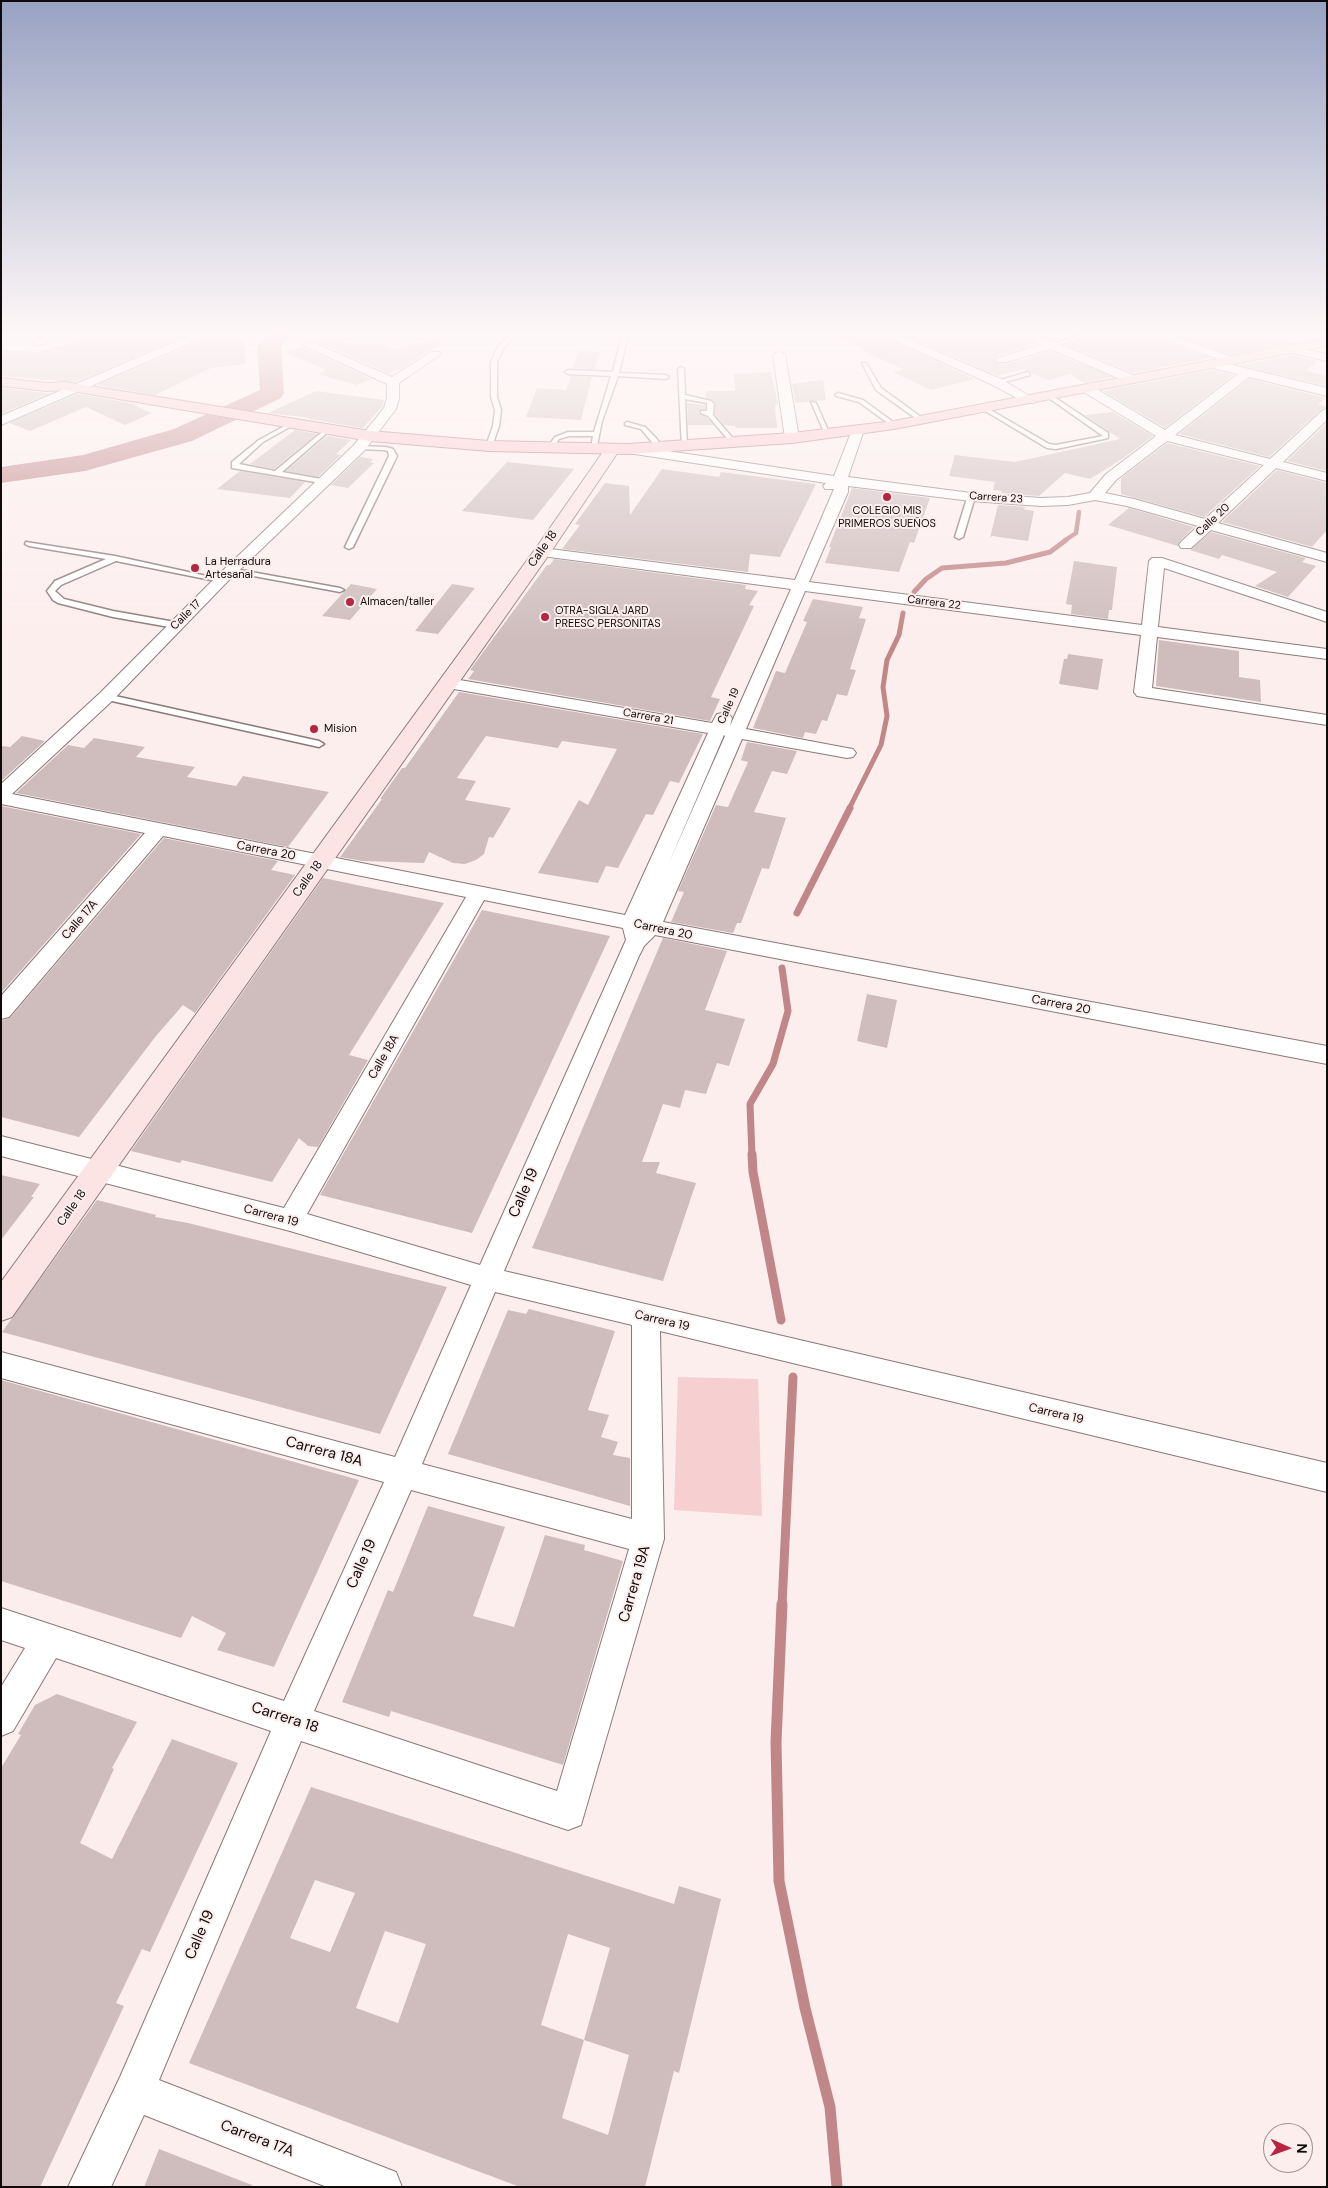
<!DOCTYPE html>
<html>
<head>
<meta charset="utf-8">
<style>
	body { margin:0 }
	#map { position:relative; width:1328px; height:2188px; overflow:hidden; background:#fdeeee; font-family:"DM Sans",sans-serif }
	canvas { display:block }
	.frame { position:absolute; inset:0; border:2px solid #100a0a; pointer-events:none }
	.north { position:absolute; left:1263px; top:2123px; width:50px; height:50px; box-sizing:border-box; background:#fdeeee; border:1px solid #9e9393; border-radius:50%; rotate:92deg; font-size:14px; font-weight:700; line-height:20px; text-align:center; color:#100a0a }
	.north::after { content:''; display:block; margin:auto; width:18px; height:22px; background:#b72540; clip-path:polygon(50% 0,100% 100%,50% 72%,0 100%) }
</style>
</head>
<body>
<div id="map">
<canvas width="1328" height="2188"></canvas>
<div class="frame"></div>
<div class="north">N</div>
</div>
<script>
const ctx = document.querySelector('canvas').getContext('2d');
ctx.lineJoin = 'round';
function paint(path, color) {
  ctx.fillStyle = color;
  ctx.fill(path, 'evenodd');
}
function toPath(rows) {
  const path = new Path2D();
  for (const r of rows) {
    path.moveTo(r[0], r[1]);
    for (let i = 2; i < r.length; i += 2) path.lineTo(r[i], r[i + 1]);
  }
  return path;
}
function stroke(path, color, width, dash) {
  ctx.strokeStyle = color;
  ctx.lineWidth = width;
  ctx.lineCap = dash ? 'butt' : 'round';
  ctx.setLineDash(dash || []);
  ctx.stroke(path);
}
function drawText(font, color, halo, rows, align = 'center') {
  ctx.font = font + ' "DM Sans",sans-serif';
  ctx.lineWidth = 4;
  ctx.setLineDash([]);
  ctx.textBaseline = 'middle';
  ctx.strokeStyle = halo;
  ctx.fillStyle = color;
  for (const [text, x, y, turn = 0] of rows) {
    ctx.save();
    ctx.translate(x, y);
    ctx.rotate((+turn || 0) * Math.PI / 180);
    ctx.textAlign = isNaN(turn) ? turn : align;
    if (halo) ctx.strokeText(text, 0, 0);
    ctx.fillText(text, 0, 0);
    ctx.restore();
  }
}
const green = toPath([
	[678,1377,758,1379,762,1516,674,1510]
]);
const streamFar4 = toPath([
	[1064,541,1076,533,1079,512]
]);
const streamFar3 = toPath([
	[914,592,926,579,942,568,1006,563,1050,552,1066,540],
	[849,809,881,745,887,716,883,687,887,660,899,635,903,613]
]);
const streamFar2 = toPath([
	[797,913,850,808],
	[752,1156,750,1104,773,1064,788,1011,782,968]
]);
const streamFar1 = toPath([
	[752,1154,753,1172,781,1320],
	[782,1605,793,1377]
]);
const stream = toPath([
	[782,1604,776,1742,779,1881,805,2008,830,2107,837,2187]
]);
const river = toPath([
	[267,335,291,335,281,347,284,393,281,398,192,441,85,471,1,483,1,467,83,455,174,429,260,390,257,346,267,335]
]);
const building = toPath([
	[99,335,187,335,76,382,1,376,1,350,39,352],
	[208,335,219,335,244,341,246,364,211,368,155,395,97,385,205,339],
	[835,335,881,335,974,379,931,390,893,372,904,370,863,351,866,350],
	[902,335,1020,335,1036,345,997,356,994,360,997,363,1007,364,1051,351,1112,377,1084,383,1070,374,1049,380,1022,369,999,376],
	[1092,335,1154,335,1157,339,1211,358,1133,373,1065,345],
	[1177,335,1269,335,1293,343,1230,355],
	[334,337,353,346,362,343,369,346,379,343,394,349,439,339,441,346,430,350,402,368,388,373,317,342],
	[303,347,304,348,372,379,356,385,318,374,326,370,285,352],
	[579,351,600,352,594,369,573,368],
	[1292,355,1317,361,1306,371,1327,376,1327,386,1239,365],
	[1212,370,1234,375,1165,428,1103,391],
	[771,372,778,404,775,405,777,428,736,428,735,426,724,425,715,414,715,403,705,398,707,391,735,391,734,374],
	[571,376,592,377,581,420,526,417,537,388,566,390],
	[1249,379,1326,398,1318,404,1327,407,1322,409,1269,457,1179,434],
	[823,380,826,400,795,403,792,384],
	[1,388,47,393,51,393,1,414],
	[316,391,384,400,382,407,363,428,309,419,311,418,268,413],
	[77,394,136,404,134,405,152,413,125,425,86,407,30,431,9,423],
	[687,403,705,405,705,409,700,410,699,413,707,418,714,425,688,425],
	[1113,412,1153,436,1122,459,1090,479,1065,473,1039,496,1001,493,1002,491,993,490,995,482,949,476,955,455,1015,462,1120,439,1085,415],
	[1327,423,1327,471,1287,461],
	[295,430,317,434,274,469,250,464],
	[327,436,351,440,336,454,341,455,318,477,286,471],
	[1167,443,1260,466,1204,517,1121,494,1121,478],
	[360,457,373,459,370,462,374,463,348,488,331,485],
	[507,462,574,469,533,520,462,511],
	[662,469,719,477,721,472,816,484,780,557,750,554,748,572,562,549,580,525,575,524,605,483,629,486,630,515],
	[1277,470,1327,483,1327,530,1312,547,1316,548,1222,522],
	[240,471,305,482,290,498,217,489],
	[852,488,930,498,914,543,910,542,899,572,825,563,831,547,829,547],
	[998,505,1026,507,1023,509,1034,511,1028,541,992,536,990,538],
	[1129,508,1194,527,1180,541,1178,546,1108,525],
	[1211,532,1306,558,1302,562,1316,566,1288,597,1255,586,1277,572,1222,555,1219,559,1190,550],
	[554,559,746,585,745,589,758,591,749,605,754,606,711,697,720,699,710,721,468,679,474,671,470,670,547,565,550,565],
	[1074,561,1117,567,1112,610,1109,610,1108,619,1071,614,1072,605,1066,604],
	[351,584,377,589,350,620,322,616],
	[452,584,475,588,438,634,415,631],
	[813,599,863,607,859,618,866,619,850,669,856,670,847,696,837,694,827,721,822,720,816,734,805,732,803,738,753,728,776,671,785,673,807,622,803,621],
	[1159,640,1239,651,1239,677,1260,680,1261,702,1156,686],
	[1068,654,1103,659,1098,690,1059,684,1064,659,1067,659],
	[459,692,703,734,679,783,670,781,653,815,646,814,618,868,606,866,598,883,538,873,579,800,588,805,617,749,562,741,558,748,486,736,457,778,476,781,465,800,511,808,493,838,489,837,484,854,476,860,465,864,453,863,429,852,424,863,363,861,340,857,382,799,380,799,402,768,405,768],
	[22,736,45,741,1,781,1,746,10,747],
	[94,738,145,747,136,757,195,767,187,777,236,786,243,776,329,792,288,847,16,793,68,745,84,748],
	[747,742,797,751,787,774,772,771,754,812,786,818,769,869,762,868,741,923,737,923,733,933,671,922,684,892,678,891,716,805,728,807,748,762,741,760],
	[1,806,141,834,1,993],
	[164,838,278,861,271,870,295,875,195,1013,183,1005,156,1036,79,1137,1,1117,1,1021,10,1018],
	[323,878,444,903,349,1055,368,1060,318,1147,308,1146,299,1138,272,1182,182,1160,180,1163,131,1151],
	[482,910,610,936,472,1233,320,1195],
	[663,938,727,951,705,1010,745,1019,729,1066,717,1063,706,1094,685,1090,680,1108,663,1104,642,1162,660,1162,656,1173,696,1183,663,1281,532,1248],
	[867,994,897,1000,887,1048,857,1041],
	[1,1175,40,1184,31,1197,34,1197,1,1240],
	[97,1200,156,1215,155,1217,188,1223,447,1287,380,1434,2,1332],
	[529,1309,615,1331,588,1410,609,1415,601,1437,618,1442,613,1455,630,1458,630,1506,448,1454,508,1310,526,1314],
	[1,1380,359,1480,274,1667,217,1650,226,1633,192,1616,181,1638,1,1581],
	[428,1506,505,1527,473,1616,514,1627,545,1535,585,1545,584,1550,623,1561,563,1765,391,1711,389,1717,342,1702,388,1590,393,1592],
	[57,1694,137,1722,112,1768,114,1769,80,1843,112,1859,172,1739,238,1763,150,1952,142,1949,116,2003,124,2006,40,2187,1,2187,1,1768,21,1735,18,1734,35,1705],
	[311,1787,674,1904,679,1886,721,1899,679,2073,674,2071,645,2187,520,2187,189,2063],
	[315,1880,355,1893,330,1952,290,1938],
	[385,1931,426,1944,398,2023,356,2008],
	[568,1934,610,1948,584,2040,541,2025],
	[584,2040,629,2055,608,2135,562,2118],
	[159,2149,252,2185,252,2187,144,2187]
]);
const lane = toPath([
	[509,335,515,335,503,349,497,362,497,397,501,410,499,426,492,446,489,448,486,446,493,426,495,410,491,397,491,362,497,348,509,335],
	[622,335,628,335,619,373,666,375,669,377,666,379,618,376,602,421,596,450,591,449,593,436,569,436,559,439,552,449,548,449,547,448,555,437,568,432,594,432,611,376,568,374,565,372,568,370,613,372,622,335],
	[1081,335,1090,335,1052,347,1049,345,1081,335],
	[862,363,866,363,881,388,925,420,925,422,921,422,876,390,862,363],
	[681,367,684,369,685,395,711,401,714,404,713,415,736,442,736,444,732,444,708,416,701,413,701,411,707,411,707,403,685,399,687,446,682,447,678,369,681,367],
	[1028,372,1030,375,997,384,994,382,1028,372],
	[838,393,863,400,897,425,892,426,859,402,836,396,835,395,838,393],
	[1048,393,1108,433,1108,438,1056,449,1047,448,982,409,987,408,1049,444,1056,445,1103,436,1046,396,1045,395,1048,393],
	[811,402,816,403,830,435,825,434,811,402],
	[627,422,645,427,656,438,662,447,661,448,657,448,641,429,625,425,625,423,627,422],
	[290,423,295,424,263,442,239,464,275,471,327,428,330,430,329,431,282,472,327,480,327,484,232,468,232,462,259,440,290,423],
	[359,446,386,447,393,449,397,456,353,547,349,549,345,547,389,456,388,451,384,450,357,449,357,447,359,446],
	[968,495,975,497,963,537,959,539,955,537,968,495],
	[26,542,115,556,225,580,221,582,116,561,61,585,55,591,64,599,113,611,175,622,179,625,175,628,113,617,58,603,53,600,47,591,55,581,106,559,29,546,25,544,26,542],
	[229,568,340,588,344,590,340,592,232,572,229,572,229,568],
	[106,694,319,741,324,744,319,747,103,699,101,697,106,694]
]);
const street = toPath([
	[44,335,57,335,43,345,35,345,33,343,35,341,44,335],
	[191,335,206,335,204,337,1,425,1,416,191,335],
	[883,335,898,335,1001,379,1036,400,1034,403,1026,403,993,385,883,335],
	[1022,335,1037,335,1135,376,1137,379,1131,383,1127,382,1051,349,1006,362,998,362,996,360,998,358,1041,345,1022,335],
	[1156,335,1172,335,1234,358,1236,360,1234,362,1226,362,1158,337,1156,335],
	[309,341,392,377,431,352,439,352,441,354,399,383,399,398,396,409,364,451,226,583,112,701,12,794,625,915,708,733,448,688,442,687,439,683,442,679,448,678,712,723,717,714,723,713,729,714,732,718,730,726,791,589,542,556,537,555,535,552,537,549,542,548,795,580,834,489,825,489,823,486,826,483,628,453,623,452,621,449,623,446,628,445,834,476,852,430,858,426,864,430,848,477,971,493,1041,498,1068,497,1090,493,1106,474,1156,436,1082,391,1080,388,1082,385,1090,385,1165,430,1238,374,1208,367,1206,364,1208,361,1212,360,1327,388,1327,396,1249,377,1175,435,1270,459,1323,410,1327,409,1327,420,1283,462,1327,473,1327,481,1276,468,1218,523,1327,553,1327,562,1211,530,1191,548,1181,548,1179,545,1181,542,1198,526,1127,506,1095,500,1068,505,1041,506,971,501,848,486,848,492,809,582,1142,625,1149,561,1152,558,1162,558,1327,612,1327,622,1164,568,1158,627,1327,649,1327,659,1157,637,1152,688,1327,715,1327,725,1137,696,1134,692,1141,635,805,591,746,729,847,748,853,749,856,753,853,757,847,758,742,739,663,922,1327,1046,1327,1064,655,935,644,946,639,956,504,1271,1327,1463,1327,1492,660,1331,664,1539,581,1825,568,1830,301,1741,159,2080,396,2172,402,2187,327,2187,144,2115,111,2187,68,2187,120,2077,271,1731,56,1658,13,1731,1,1736,1,1687,25,1648,1,1640,1,1608,284,1701,384,1482,1,1378,1,1352,395,1457,471,1285,290,1231,1,1156,1,1136,284,1208,466,897,163,836,9,1017,1,1019,1,996,145,833,1,804,1,784,100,693,216,577,354,445,384,408,387,398,387,384,305,346,303,344,309,341],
	[1167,441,1264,465,1205,519,1134,499,1105,493,1116,480,1167,441],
	[724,735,725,736,668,865,724,735],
	[484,900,623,928,626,940,480,1265,307,1214,484,900],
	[495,1292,632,1325,632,1519,422,1464,495,1292],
	[411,1490,629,1549,557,1791,314,1711,411,1490],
	[1288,346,1327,354,1327,361,1284,351,1282,349,1288,346],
	[779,351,785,355,799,438,792,442,785,438,773,355,779,351]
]);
const secondary = toPath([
	[612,444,617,446,620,449,548,556,12,1317,1,1321,1,1282,536,548,607,446,612,444]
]);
const primary = toPath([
	[1327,338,1327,346,894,429,792,443,628,454,489,451,370,441,65,390,47,391,1,386,1,378,47,383,65,382,370,431,489,441,628,444,792,433,894,421,1327,338]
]);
const markers = [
	[887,497,5,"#b72540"],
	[195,568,5,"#b72540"],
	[350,602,5,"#b72540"],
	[545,617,5,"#b72540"],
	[314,729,5,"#b72540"]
];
const farStreetnames = [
	["Carrera 23",996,498,4],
	["Calle 20",1213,520,-43],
	["Carrera 22",934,603,7],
	["Calle 17",186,615,-45],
	["Calle 19",729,706,-66],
	["Carrera 21",648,717,10]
];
const farPoinames = [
	["COLEGIO MIS",887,511,"center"],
	["PRIMEROS SUEÑOS",887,524,"center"],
	["La Herradura",205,562],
	["Artesanal",205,575],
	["Almacen/taller",360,602],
	["OTRA-SIGLA JARD",555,611],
	["PREESC PERSONITAS",555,624],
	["Mision",324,729]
];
const streetNames = [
	["Calle 18",543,549,-55],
	["Carrera 20",266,851,11],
	["Calle 18",308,879,-54],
	["Calle 17A",80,920,-49],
	["Carrera 20",663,930,12],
	["Carrera 20",1061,1005,11],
	["Calle 18A",384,1057,-60],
	["Calle 18",72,1208,-55],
	["Carrera 19",271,1216,15],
	["Carrera 19",662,1321,13],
	["Carrera 19",1056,1414,13]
];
const nearStreetnames = [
	["Calle 19",524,1193,-66],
	["Carrera 18A",324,1452,15],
	["Calle 19",362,1564,-66],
	["Carrera 19A",635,1584,-74],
	["Carrera 18",285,1718,18],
	["Calle 19",200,1935,-67],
	["Carrera 17A",257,2139,21]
];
paint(green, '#f6cfd0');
stroke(streamFar4, '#c18788', 4.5);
stroke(streamFar3, '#c18788', 5);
stroke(streamFar2, '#c18788', 7);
stroke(streamFar1, '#c18788', 9);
stroke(stream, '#c18788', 11);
paint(river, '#c18788');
paint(building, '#cfbdbd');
stroke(lane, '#8a7979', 3);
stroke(street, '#8a7979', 2);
stroke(secondary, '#8a7979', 2);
stroke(primary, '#a66d6f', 2);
paint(lane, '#fff');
paint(street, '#fff');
paint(secondary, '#fce3e4');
paint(primary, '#fac8ca');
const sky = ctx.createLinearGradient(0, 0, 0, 641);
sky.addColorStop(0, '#98a2c2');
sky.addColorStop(0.52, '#fef7f7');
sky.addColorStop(1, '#fef7f700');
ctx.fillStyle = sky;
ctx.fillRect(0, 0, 1328, 641);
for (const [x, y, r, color] of markers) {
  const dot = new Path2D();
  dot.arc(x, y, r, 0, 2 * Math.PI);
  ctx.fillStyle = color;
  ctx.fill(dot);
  stroke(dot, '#fdeeee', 2);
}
drawText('11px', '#100a0a', '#fdeeee', farStreetnames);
drawText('11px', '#100a0a', '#fdeeee', farPoinames, 'left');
drawText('12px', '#100a0a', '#fdeeee', streetNames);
drawText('15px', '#100a0a', '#fdeeee', nearStreetnames);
</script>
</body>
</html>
